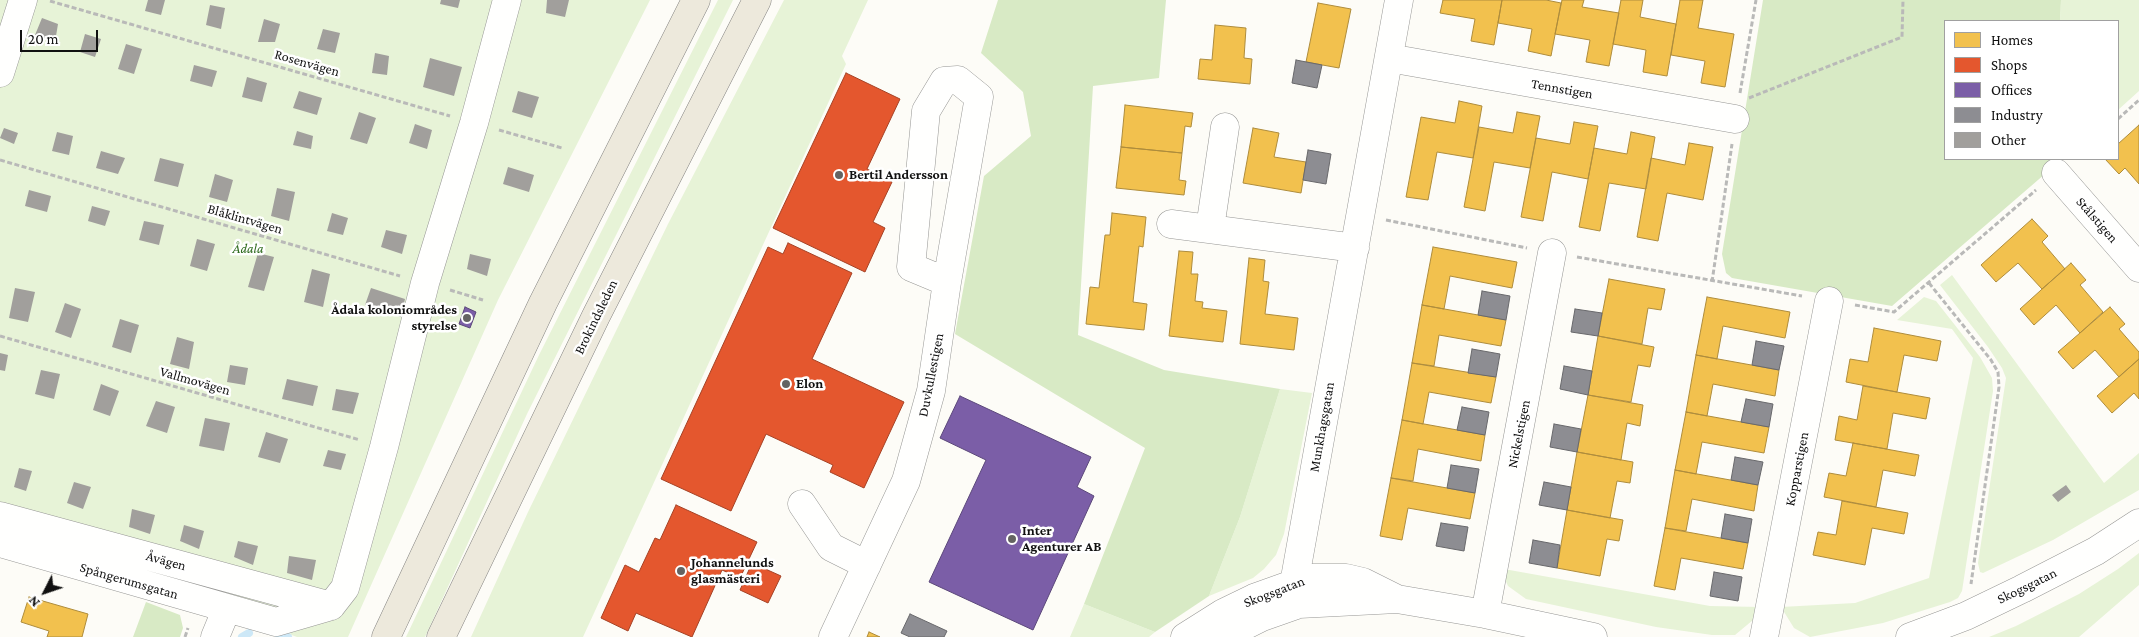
<!DOCTYPE html>
<html>
<head>
<meta charset="utf-8">
<style>
	body { margin:0 }
	#map { position:relative; width:2139px; height:637px; overflow:hidden; background:#fdfcf7; font-family:"Crimson Pro",serif }
	canvas { display:block }
	.legend { position:absolute; left:1944px; top:20px; width:175px; height:140px; box-sizing:border-box; background:#fff; border:1px solid #a0a0a0; margin:0; padding:6px 9px; list-style:none; font-size:15px; color:#111 }
	.legend li { display:flex; align-items:center; gap:10px; height:25px }
	.legend b { width:25px; border:1px solid #a0a0a0 }
	.north { position:absolute; left:20px; top:567px; width:50px; height:50px; -webkit-text-stroke:4px #fff; paint-order:stroke; rotate:229deg; font-size:14px; font-weight:700; line-height:20px; text-align:center; color:#111 }
	.north::after { content:''; display:block; margin:auto; width:18px; height:22px; background:#111; clip-path:polygon(50% 0,100% 100%,50% 72%,0 100%) }
	.scale { position:absolute; left:20px; top:30px; width:78px; height:22px; box-sizing:border-box; border:2px solid #111; border-top:0; padding-left:6px; font-size:15px; line-height:18px; white-space:nowrap; color:#111; -webkit-text-stroke:4px #fff; paint-order:stroke }
</style>
</head>
<body>
<div id="map">
<canvas width="2139" height="637"></canvas>
<ul class="legend">
<li><b style="height:14px;background:#f2c14e"></b>Homes</li>
<li><b style="height:14px;background:#e4572e"></b>Shops</li>
<li><b style="height:14px;background:#7b5ea7"></b>Offices</li>
<li><b style="height:14px;background:#8d8d92"></b>Industry</li>
<li><b style="height:14px;background:#a19f9c"></b>Other</li>
</ul>
<div class="north">N</div>
<div class="scale">20 m</div>
</div>
<script>
const ctx = document.querySelector('canvas').getContext('2d');
ctx.lineJoin = 'round';
function paint(path, color) {
  ctx.fillStyle = color;
  ctx.fill(path, 'evenodd');
}
function toPath(rows) {
  const path = new Path2D();
  for (const r of rows) {
    path.moveTo(r[0], r[1]);
    for (let i = 2; i < r.length; i += 2) path.lineTo(r[i], r[i + 1]);
  }
  return path;
}
function stroke(path, color, width, dash) {
  ctx.strokeStyle = color;
  ctx.lineWidth = width;
  ctx.lineCap = dash ? 'butt' : 'round';
  ctx.setLineDash(dash || []);
  ctx.stroke(path);
}
function drawText(font, color, halo, rows, align = 'center') {
  ctx.font = font + ' "Crimson Pro",serif';
  ctx.lineWidth = 5;
  ctx.setLineDash([]);
  ctx.textBaseline = 'middle';
  ctx.strokeStyle = halo;
  ctx.fillStyle = color;
  for (const [text, x, y, turn = 0] of rows) {
    ctx.save();
    ctx.translate(x, y);
    ctx.rotate((+turn || 0) * Math.PI / 180);
    ctx.textAlign = isNaN(turn) ? turn : align;
    if (halo) ctx.strokeText(text, 0, 0);
    ctx.fillText(text, 0, 0);
    ctx.restore();
  }
}
const green = toPath([
	[0,0,650,0,498,300,348,637,297,637,0,529],
	[718,0,733,0,527,414,425,637,406,637,539,355],
	[784,0,868,0,842,56,846,64,583,637,471,637,528,512,668,224],
	[2061,0,2139,0,2139,91,2118,110,2118,21,2060,21],
	[1952,275,2104,483,2139,453,2139,490,2053,540,1983,573,1980,572,1978,563,2006,378,2002,368,1988,347,1940,285],
	[1924,297,1936,301,1980,357,1992,378,1993,391,1962,591,1958,598,1950,602,1883,623,1810,637,1794,628,1781,607,1855,603,1929,578,1973,358,1952,329,1897,320],
	[1280,389,1312,393,1284,534,1276,555,1264,569,1253,578,1209,596,1240,517],
	[2139,553,2139,585,2079,637,1989,637,2016,626,2079,594,2118,569],
	[1504,569,1710,606,1761,607,1759,615,1735,635,1712,635,1656,627,1526,599,1508,586,1505,579],
	[1084,604,1155,632,1149,637,1070,637]
]);
const forest = toPath([
	[998,0,1166,0,1159,78,1093,86,1078,335,1164,370,1280,389,1240,517,1209,596,1155,632,1084,604,1145,448,955,334,984,176,1031,136,1023,92,981,53],
	[1763,0,2061,0,2060,21,1945,21,1945,159,2060,159,2060,161,1892,306,1732,278,1726,273,1722,254],
	[146,602,180,615,183,628,180,637,133,637]
]);
const homes = toPath([
	[1443,0,1502,0,1494,45,1471,41,1475,19,1440,13,1443,0],
	[1502,0,1546,0,1561,3,1551,56,1528,51,1532,29,1498,23,1502,0],
	[1562,0,1584,0,1582,7,1619,13,1609,66,1586,62,1590,40,1555,34,1562,0],
	[1621,0,1643,0,1640,17,1676,24,1667,76,1643,72,1646,50,1613,44,1621,0],
	[1680,0,1703,0,1698,28,1734,34,1725,87,1701,83,1705,61,1671,55,1680,0],
	[1318,3,1351,9,1339,68,1306,62,1318,3],
	[1215,25,1246,28,1244,58,1252,59,1250,84,1198,79,1200,59,1212,60,1215,25],
	[1459,101,1482,106,1473,158,1437,152,1428,200,1406,197,1421,117,1455,123,1459,101],
	[1125,105,1193,113,1191,127,1185,126,1182,153,1121,147,1125,105],
	[1517,112,1540,116,1530,168,1494,162,1485,211,1464,207,1479,127,1513,133,1517,112],
	[1574,122,1598,126,1588,179,1552,172,1543,221,1521,217,1536,138,1570,144,1574,122],
	[2139,125,2139,184,2125,168,2119,174,2105,159,2118,159,2118,144,2139,125],
	[1253,128,1279,133,1274,157,1306,162,1301,193,1243,183,1253,128],
	[1631,132,1655,137,1646,189,1609,183,1600,231,1579,227,1594,148,1627,154,1631,132],
	[1689,143,1713,147,1703,200,1667,193,1658,241,1637,237,1651,158,1685,165,1689,143],
	[1121,147,1182,153,1179,180,1186,181,1184,195,1116,188,1121,147],
	[1112,213,1146,217,1143,247,1139,246,1133,302,1147,304,1144,330,1086,324,1090,287,1099,288,1105,235,1110,235,1112,213],
	[2032,219,2048,236,2042,242,2065,269,2042,289,2018,263,1996,282,1981,265,2032,219],
	[1433,247,1517,262,1512,288,1450,276,1444,309,1422,305,1433,247],
	[1179,251,1193,252,1191,274,1198,274,1195,301,1203,302,1202,308,1227,311,1223,342,1169,336,1179,251],
	[1249,258,1265,260,1263,281,1269,282,1265,314,1298,318,1294,350,1240,344,1249,258],
	[2071,263,2086,280,2080,285,2103,312,2080,333,2056,305,2034,325,2020,309,2071,263],
	[1609,279,1665,289,1661,310,1648,308,1642,344,1598,336,1609,279],
	[1707,297,1790,312,1785,338,1723,326,1717,359,1696,355,1707,297],
	[1422,305,1506,320,1501,346,1439,335,1434,366,1412,363,1422,305],
	[2110,307,2125,324,2119,329,2139,352,2139,359,2119,377,2095,350,2073,369,2058,352,2110,307],
	[1874,328,1941,341,1937,361,1904,355,1897,392,1846,382,1850,359,1868,362,1874,328],
	[1598,336,1654,347,1650,367,1638,365,1631,402,1588,395,1598,336],
	[1696,355,1779,370,1775,396,1713,384,1707,416,1686,412,1696,355],
	[2139,359,2139,399,2134,393,2112,413,2097,396,2139,359],
	[1412,363,1496,377,1491,403,1429,392,1423,424,1402,420,1412,363],
	[1863,386,1930,398,1926,419,1893,413,1887,449,1835,440,1839,416,1857,420,1863,386],
	[1588,395,1643,405,1640,426,1627,423,1621,460,1577,452,1588,395],
	[1686,412,1769,427,1764,453,1702,442,1696,474,1675,470,1686,412],
	[1402,420,1485,435,1481,461,1418,449,1413,481,1391,478,1402,420],
	[1853,443,1919,455,1915,476,1883,470,1876,507,1824,497,1829,473,1846,476,1853,443],
	[1577,452,1633,462,1630,483,1617,481,1610,518,1567,510,1577,452],
	[1675,470,1758,485,1754,511,1692,499,1686,531,1665,528,1675,470],
	[1391,478,1475,493,1470,519,1408,508,1402,540,1380,536,1391,478],
	[1842,501,1908,513,1904,534,1872,528,1865,565,1813,555,1818,532,1836,535,1842,501],
	[1567,510,1623,520,1619,541,1607,539,1600,576,1557,568,1567,510],
	[1665,528,1748,543,1743,569,1681,558,1675,590,1654,586,1665,528],
	[29,597,88,614,82,637,47,637,49,631,21,622,29,597],
	[869,632,880,637,867,637,869,632]
]);
const shops = toPath([
	[846,73,900,99,867,169,892,182,873,222,885,228,865,272,773,228,846,73],
	[788,243,852,273,812,359,904,402,864,488,830,472,833,465,766,434,731,511,661,479,768,247,783,254,788,243],
	[676,505,757,542,740,578,722,570,692,637,636,613,628,631,601,618,625,565,639,572,655,538,660,540,676,505],
	[752,563,781,576,768,603,740,590,752,563]
]);
const offices = toPath([
	[465,307,476,312,470,328,459,324,465,307],
	[960,396,1091,457,1077,487,1094,496,1033,630,929,582,986,460,940,438,960,396]
]);
const industry = toPath([
	[1296,60,1322,65,1317,88,1292,83,1296,60],
	[1308,150,1331,154,1326,184,1303,180,1308,150],
	[1482,291,1510,296,1506,320,1478,315,1482,291],
	[1575,309,1602,313,1598,336,1571,332,1575,309],
	[1756,341,1784,346,1779,370,1752,365,1756,341],
	[1472,349,1500,354,1496,377,1468,373,1472,349],
	[1564,366,1592,371,1588,395,1560,389,1564,366],
	[1746,399,1773,404,1769,427,1741,422,1746,399],
	[1462,407,1489,412,1485,435,1457,430,1462,407],
	[1554,424,1581,429,1577,452,1550,447,1554,424],
	[1735,457,1763,462,1758,485,1731,480,1735,457],
	[1451,465,1479,469,1475,493,1447,488,1451,465],
	[1544,482,1571,487,1567,510,1539,505,1544,482],
	[1725,514,1752,519,1748,543,1721,538,1725,514],
	[1441,523,1468,527,1464,551,1436,546,1441,523],
	[1533,540,1560,545,1557,568,1529,563,1533,540],
	[1714,572,1742,577,1738,601,1710,596,1714,572],
	[910,614,947,631,944,637,910,637,901,633,910,614]
]);
const stream = toPath([
	[277,633,288,637],
	[242,637,249,633]
]);
const building = toPath([
	[148,0,165,0,161,15,145,11],
	[441,0,460,0,458,8,440,4],
	[547,0,569,0,565,17,546,13],
	[210,5,225,8,221,29,206,25],
	[42,18,58,24,55,42,35,35],
	[264,19,280,24,275,42,258,42],
	[323,29,340,33,335,53,317,49],
	[85,34,101,39,95,57,80,52],
	[126,44,142,49,134,74,118,69],
	[375,53,389,56,387,75,372,73],
	[430,58,462,67,454,96,423,87],
	[194,65,217,71,212,87,190,81],
	[247,77,267,83,262,102,242,97],
	[299,91,322,98,317,115,293,108],
	[518,91,539,97,532,118,512,112],
	[359,112,376,118,367,144,350,139],
	[415,124,432,130,427,149,409,143],
	[4,128,18,133,14,144,0,138],
	[297,131,313,136,311,149,293,145],
	[57,132,73,136,69,155,52,151],
	[101,151,125,158,118,174,96,168],
	[160,158,184,164,178,187,154,181],
	[508,167,534,175,529,192,503,184],
	[215,174,233,180,227,202,209,197],
	[277,188,295,192,289,221,271,216],
	[29,190,51,196,47,212,25,206],
	[92,206,110,211,105,226,88,221],
	[332,213,348,218,343,235,327,231],
	[144,221,164,225,159,245,139,240],
	[386,230,407,235,402,254,381,247],
	[197,239,215,244,207,271,190,266],
	[258,253,274,257,264,291,248,287],
	[470,254,491,259,487,276,467,269],
	[312,269,330,274,323,307,304,302],
	[15,288,35,292,28,322,9,318],
	[371,288,405,299,401,317,365,305],
	[65,303,81,309,71,338,55,332],
	[120,319,139,325,131,353,112,347],
	[177,337,194,342,189,369,170,364],
	[0,353,8,355,5,371,0,370],
	[230,365,248,368,245,385,227,382],
	[41,370,60,374,54,399,35,394],
	[287,379,318,386,313,406,282,399],
	[101,384,119,391,110,416,93,410],
	[336,389,359,393,353,414,332,410],
	[156,401,175,407,167,433,146,426],
	[205,418,230,423,224,451,199,446],
	[266,432,288,439,280,463,258,457],
	[328,450,346,454,341,470,323,466],
	[19,468,32,471,26,491,14,487],
	[74,482,91,487,83,509,67,503],
	[2066,485,2071,492,2058,502,2052,495],
	[132,509,155,515,150,534,129,527],
	[184,525,204,531,199,549,180,541],
	[238,541,258,546,253,565,234,557],
	[289,556,316,560,312,580,287,573]
]);
const path = toPath([
	[50,1,450,116],
	[1740,93,1756,0],
	[1749,98,1902,37,1903,0],
	[2118,119,2139,100],
	[499,130,562,148],
	[0,160,400,276],
	[1386,220,1527,248],
	[1577,257,1802,296],
	[1712,282,1732,144],
	[1929,283,1991,360,1998,372,1999,387,1971,584],
	[450,290,483,300],
	[1855,305,1894,312,2036,190],
	[0,336,360,440],
	[185,637,188,628]
]);
const minor = toPath([
	[1389,58,1735,119],
	[0,73,23,0],
	[2056,173,2139,268],
	[1171,224,1355,248],
	[1210,228,1225,127],
	[802,504,831,547,867,565],
	[0,516,331,606],
	[0,543,227,608,215,637],
	[1290,606,1399,0],
	[227,608,276,622,331,606,345,588,384,447,425,283,474,123,507,0],
	[1485,614,1552,253],
	[833,637,906,481,931,391,947,282,979,97,958,80,944,81,926,111,911,267,947,282],
	[1185,637,1223,613,1254,598,1310,578,1346,578,1363,582,1395,598],
	[1222,637,1262,617,1299,604,1397,599,1485,614,1593,637],
	[1764,637,1829,301],
	[1910,637,1966,616,2022,589,2096,551,2139,523]
]);
const major = toPath([
	[386,637,543,303,696,0],
	[441,637,596,316,757,0]
]);
const markers = [
	[839,175,5,"#646362"],
	[467,318,5,"#646362"],
	[786,384,5,"#646362"],
	[1012,539,5,"#646362"],
	[681,571,5,"#646362"]
];
const streetNames = [
	["Rosenvägen",307,63,16],
	["Tennstigen",1562,89,10],
	["Blåklintvägen",245,219,16],
	["Stålstigen",2097,220,49],
	["Brokindsleden",596,317,-64],
	["Duvkullestigen",931,375,-79],
	["Vallmovägen",195,381,16],
	["Munkhagsgatan",1322,427,-80],
	["Nickelstigen",1519,434,-79],
	["Kopparstigen",1797,469,-79],
	["Åvägen",166,561,15],
	["Spångerumsgatan",129,581,16],
	["Skogsgatan",2027,586,-26],
	["Skogsgatan",1274,592,-21]
];
const poiNames = [
	["Bertil Andersson",849,175],
	["Ådala koloniområdes",457,310,"right"],
	["styrelse",457,326,"right"],
	["Elon",796,384],
	["Inter",1022,531],
	["Agenturer AB",1022,547],
	["Johannelunds",691,563],
	["glasmästeri",691,579]
];
const parkNames = [
	["Ådala",248,249]
];
paint(green, '#e7f3d7');
paint(forest, '#d8eac5');
paint(homes, '#f2c14e');
stroke(homes, '#ae8c3c', 1);
paint(shops, '#e4572e');
stroke(shops, '#a54225', 1);
paint(offices, '#7b5ea7');
stroke(offices, '#5b477a', 1);
paint(industry, '#8d8d92');
stroke(industry, '#68686b', 1);
stroke(stream, '#cde8f7', 8);
paint(building, '#a19f9c');
stroke(minor, '#979795', 29);
stroke(major, '#858482', 29);
stroke(path, '#b9b9b8', 3, [5, 2.5]);
stroke(minor, '#fffffe', 28);
stroke(major, '#ede9dc', 28);
for (const [x, y, r, color] of markers) {
  const dot = new Path2D();
  dot.arc(x, y, r, 0, 2 * Math.PI);
  ctx.fillStyle = color;
  ctx.fill(dot);
  stroke(dot, '#fff', 2);
}
drawText('14px', '#111', '#fff', streetNames);
drawText('bold 14px', '#111', '#fff', poiNames, 'left');
drawText('italic 14px', '#2f6b1f', '#fff', parkNames);
</script>
</body>
</html>
